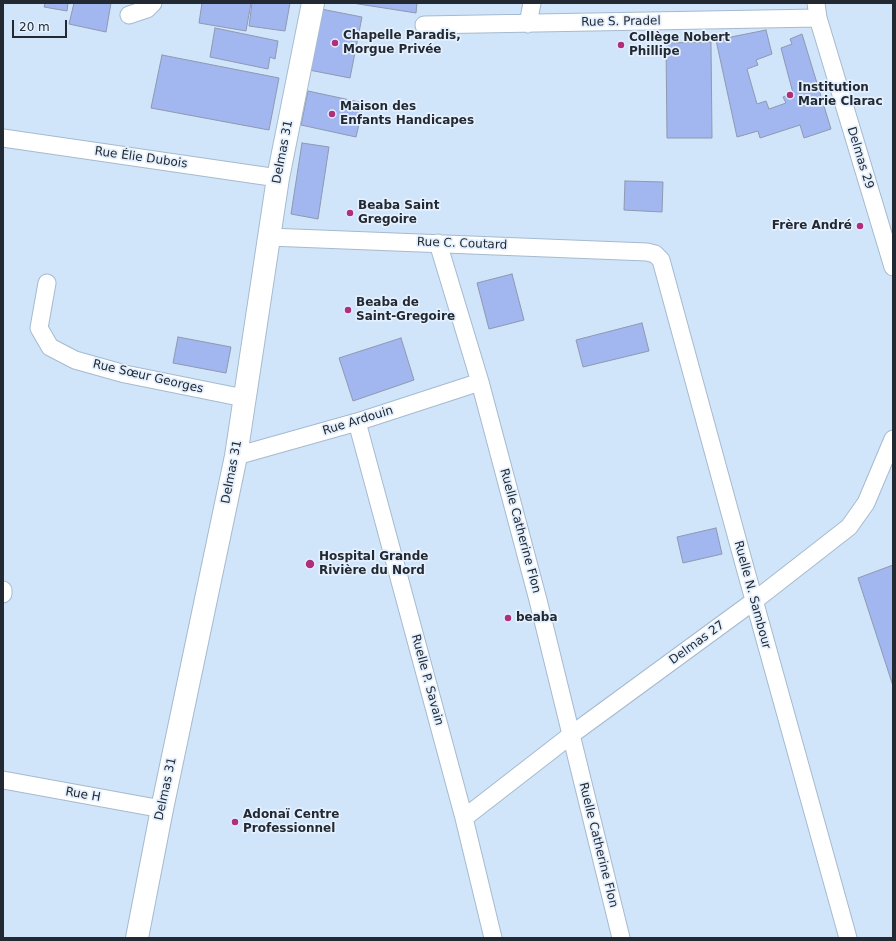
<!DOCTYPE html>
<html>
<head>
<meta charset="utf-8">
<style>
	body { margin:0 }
	#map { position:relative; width:896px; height:941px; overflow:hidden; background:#d0e4fa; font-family:"DejaVu Sans",sans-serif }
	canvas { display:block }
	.frame { position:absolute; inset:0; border:4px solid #222932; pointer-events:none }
	.scale { position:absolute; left:12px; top:20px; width:55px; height:18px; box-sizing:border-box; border:2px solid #222932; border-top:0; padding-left:5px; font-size:12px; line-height:14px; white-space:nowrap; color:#222932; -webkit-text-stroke:3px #e4f0fe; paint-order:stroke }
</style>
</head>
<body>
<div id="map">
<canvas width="896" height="941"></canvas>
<div class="frame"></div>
<div class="scale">20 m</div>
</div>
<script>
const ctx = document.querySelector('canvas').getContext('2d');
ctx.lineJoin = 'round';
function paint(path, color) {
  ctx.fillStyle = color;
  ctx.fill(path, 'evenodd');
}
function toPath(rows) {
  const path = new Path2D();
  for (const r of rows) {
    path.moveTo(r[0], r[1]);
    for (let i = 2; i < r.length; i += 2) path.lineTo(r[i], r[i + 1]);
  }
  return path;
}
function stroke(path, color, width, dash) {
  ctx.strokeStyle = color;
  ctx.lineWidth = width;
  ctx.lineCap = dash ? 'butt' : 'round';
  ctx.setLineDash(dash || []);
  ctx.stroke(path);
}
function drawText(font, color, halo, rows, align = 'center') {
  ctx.font = font + ' "DejaVu Sans",sans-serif';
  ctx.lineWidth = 3.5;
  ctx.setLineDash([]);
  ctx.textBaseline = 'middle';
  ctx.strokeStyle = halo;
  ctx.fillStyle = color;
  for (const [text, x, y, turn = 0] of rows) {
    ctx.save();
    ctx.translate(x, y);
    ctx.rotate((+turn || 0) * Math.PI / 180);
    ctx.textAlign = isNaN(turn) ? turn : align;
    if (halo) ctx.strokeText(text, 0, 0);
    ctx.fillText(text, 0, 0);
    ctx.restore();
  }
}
const building = toPath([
	[45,3,68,3,67,11,44,7,45,3],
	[74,3,111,3,106,32,69,24,74,3],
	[202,3,251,3,246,31,199,23,202,3],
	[252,3,290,3,285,31,249,26,252,3],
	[352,3,417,3,416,13,352,3],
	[321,9,362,17,350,78,309,70,321,9],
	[215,28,278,41,275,59,270,57,268,69,210,57,215,28],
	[766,30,772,54,756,60,758,65,747,69,757,104,766,101,769,109,786,103,783,97,793,93,781,48,792,44,790,39,802,34,831,129,804,138,800,125,760,138,758,131,737,137,716,40,766,30],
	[711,42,712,138,667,138,666,43,711,42],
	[162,55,279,78,269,130,151,108,162,55],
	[308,91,364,103,356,137,301,125,308,91],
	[302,143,329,147,318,219,291,214,302,143],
	[625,181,663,182,662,212,624,210,625,181],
	[512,274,524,320,489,329,477,283,512,274],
	[642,323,649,351,583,367,576,340,642,323],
	[178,337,231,347,226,373,173,363,178,337],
	[401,338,414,380,353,401,339,358,401,338],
	[716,528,722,554,683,563,677,537,716,528],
	[893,565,893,686,858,578,893,565]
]);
const street = toPath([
	[816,3,818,18,893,267],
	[129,15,147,9,153,3],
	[528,24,532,3],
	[424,25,818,18],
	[3,138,278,178],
	[269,237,647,252,655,254,661,260,744,564,848,938],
	[438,243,480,382,538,600,621,938],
	[47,283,39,328,50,347,75,360,125,374,244,398],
	[357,422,464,818,493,938],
	[236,456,357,422,480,382],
	[3,590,3,594],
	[3,780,162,809],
	[464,818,571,735,754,601,849,527,866,503,893,439]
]);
const secondary = toPath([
	[137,938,162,809,236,456,278,178,313,3]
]);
const markers = [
	[335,43,4,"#b02f7b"],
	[621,45,4,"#b02f7b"],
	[790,95,4,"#b02f7b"],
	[332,114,4,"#b02f7b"],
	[350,213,4,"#b02f7b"],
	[860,226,4,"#b02f7b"],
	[348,310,4,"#b02f7b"],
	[310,564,5,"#b02f7b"],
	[508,618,4,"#b02f7b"],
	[235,822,4,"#b02f7b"]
];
const streetNames = [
	["Rue S. Pradel",621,22,-1],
	["Delmas 31",283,152,-79],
	["Rue Élie Dubois",141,158,8],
	["Delmas 29",860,158,73],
	["Rue C. Coutard",462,244,2],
	["Rue Sœur Georges",148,377,13],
	["Rue Ardouin",358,421,-17],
	["Delmas 31",232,472,-79],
	["Ruelle Catherine Flon",520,531,75],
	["Ruelle N. Sambour",752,595,75],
	["Delmas 27",697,643,-36],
	["Ruelle P. Savain",427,680,75],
	["Delmas 31",166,789,-78],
	["Rue H",83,795,10],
	["Ruelle Catherine Flon",598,845,76]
];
const poiNames = [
	["Chapelle Paradis,",343,36],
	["Morgue Privée",343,50],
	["Collège Nobert",629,38],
	["Phillipe",629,52],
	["Institution",798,88],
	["Marie Clarac",798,102],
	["Maison des",340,107],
	["Enfants Handicapes",340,121],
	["Beaba Saint",358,206],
	["Gregoire",358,220],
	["Frère André",852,226,"right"],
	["Beaba de",356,303],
	["Saint-Gregoire",356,317],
	["Hospital Grande",319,557],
	["Rivière du Nord",319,571],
	["beaba",516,618],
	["Adonaï Centre",243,815],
	["Professionnel",243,829]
];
paint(building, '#a2b6ef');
stroke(building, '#8f98b0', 1);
stroke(street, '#a6bacf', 19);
stroke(secondary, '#a6bacf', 24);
stroke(street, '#fff', 17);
stroke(secondary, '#fff', 22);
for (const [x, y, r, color] of markers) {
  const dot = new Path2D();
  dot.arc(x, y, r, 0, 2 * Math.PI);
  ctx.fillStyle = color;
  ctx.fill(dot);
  stroke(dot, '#e4f0fe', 1.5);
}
drawText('12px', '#222932', '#e4f0fe', streetNames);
drawText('bold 12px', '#222932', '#e4f0fe', poiNames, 'left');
</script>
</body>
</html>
